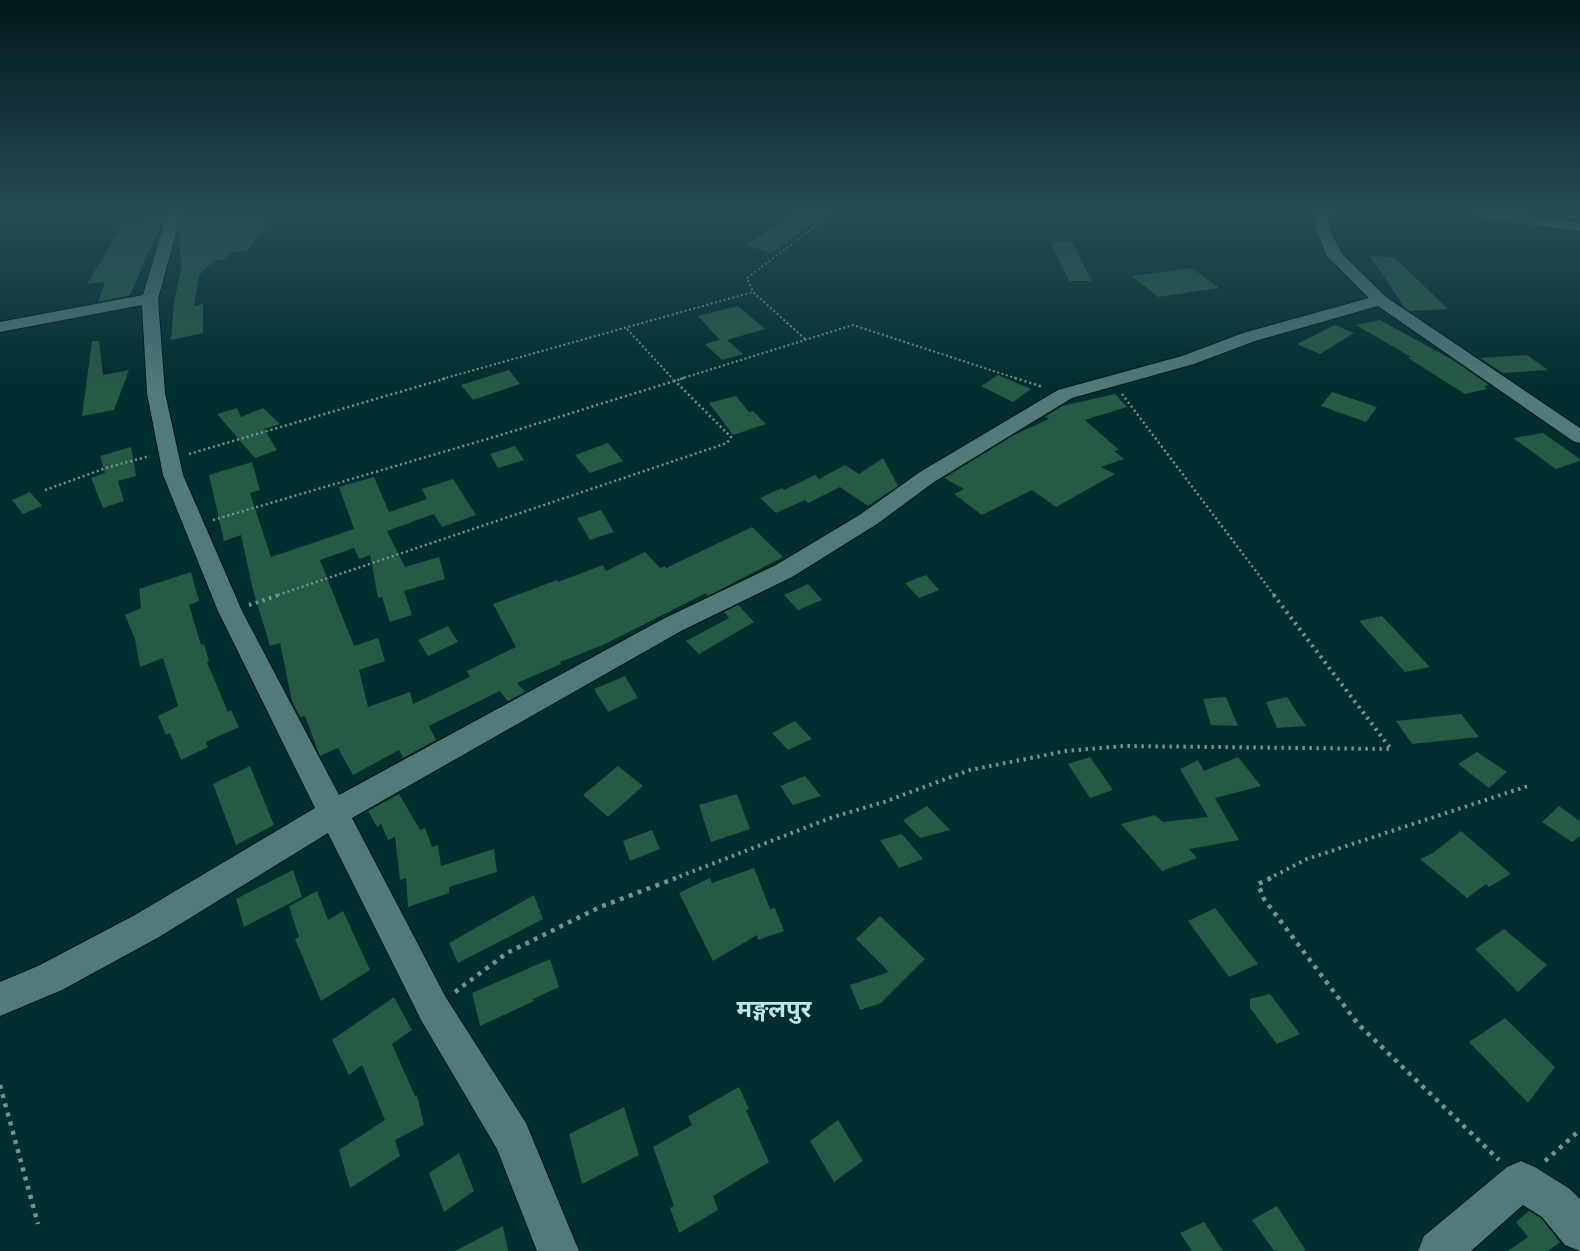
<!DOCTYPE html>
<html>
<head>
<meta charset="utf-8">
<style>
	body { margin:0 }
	canvas { display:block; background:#002d2d }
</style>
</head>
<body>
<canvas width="1580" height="1251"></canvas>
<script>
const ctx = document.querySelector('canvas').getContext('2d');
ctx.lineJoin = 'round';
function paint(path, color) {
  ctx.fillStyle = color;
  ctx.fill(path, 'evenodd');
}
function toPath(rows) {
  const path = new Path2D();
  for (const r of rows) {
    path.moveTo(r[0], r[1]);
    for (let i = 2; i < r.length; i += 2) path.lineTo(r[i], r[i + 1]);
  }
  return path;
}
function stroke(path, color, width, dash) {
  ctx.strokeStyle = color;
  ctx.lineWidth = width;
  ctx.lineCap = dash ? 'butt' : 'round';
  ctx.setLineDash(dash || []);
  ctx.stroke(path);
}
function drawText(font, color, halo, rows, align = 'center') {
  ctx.font = font + ' Lato,"Noto Sans Devanagari",sans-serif';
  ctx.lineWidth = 4.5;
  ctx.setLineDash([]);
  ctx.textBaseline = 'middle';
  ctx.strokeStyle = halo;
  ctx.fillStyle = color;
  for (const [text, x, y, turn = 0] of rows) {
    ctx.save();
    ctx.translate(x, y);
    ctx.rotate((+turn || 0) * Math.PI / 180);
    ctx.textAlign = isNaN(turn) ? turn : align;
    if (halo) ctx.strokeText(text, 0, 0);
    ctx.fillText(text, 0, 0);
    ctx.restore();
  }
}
const building = toPath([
	[796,214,824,214,771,253,745,245],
	[164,217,130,295,98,302,105,282,87,284,122,225,143,223,145,219],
	[182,217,270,221,247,251,232,252,223,260,215,260,199,275,194,306,203,304,203,333,171,340,174,303,181,268,179,227],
	[1050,241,1072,242,1092,281,1069,281],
	[1370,256,1394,257,1448,309,1410,311,1404,307],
	[1192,268,1219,288,1158,297,1132,276],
	[738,306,765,329,727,340,743,354,722,360,705,344,720,340,698,316],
	[1380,320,1453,360,1489,385,1484,386,1487,389,1465,394,1408,358,1411,357,1356,325],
	[1335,325,1354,333,1320,354,1297,344],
	[92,341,99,341,103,375,129,370,114,410,82,416],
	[1527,355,1548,370,1503,373,1480,358],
	[509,370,520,384,473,400,461,385],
	[998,375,1031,389,1013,402,981,386],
	[1332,392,1377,407,1366,422,1321,406],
	[1115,394,1127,407,1085,420,1119,450,1114,451,1124,459,1101,467,1115,474,1056,507,1032,490,982,515,954,494,964,489,944,478,1014,435,1049,419,1045,417,1062,406],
	[736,396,749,412,753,411,766,424,733,435,709,403],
	[237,408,241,417,263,408,280,424,264,429,277,450,255,458,217,414],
	[1543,433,1580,459,1580,461,1556,469,1513,438],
	[608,443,623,461,590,473,575,455],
	[515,446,524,460,498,468,490,454],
	[131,447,136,476,118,481,124,501,103,508,91,478,105,473,100,456],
	[883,458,898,486,868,506,840,487,808,503,805,500,776,513,760,498,782,488,784,490,815,475,819,479,845,465,859,474],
	[252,462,260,490,250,493,271,557,354,529,339,487,374,477,389,512,427,499,422,489,453,479,476,515,442,527,434,514,387,531,405,567,439,557,445,579,404,591,412,615,390,622,382,597,378,598,370,555,359,559,354,548,320,560,354,646,378,638,385,661,359,670,368,707,410,692,413,704,470,677,467,671,516,647,493,604,557,580,558,582,603,565,606,571,645,552,660,568,665,566,666,568,752,527,783,557,708,596,706,593,603,645,560,662,561,664,517,683,525,692,508,701,500,691,429,726,436,740,403,758,399,750,353,775,338,748,320,756,305,716,300,717,292,701,280,643,270,646,253,590,241,535,224,541,209,475],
	[30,492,42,506,23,514,12,500],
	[601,510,614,532,590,540,577,518],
	[191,572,199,601,189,605,201,645,204,644,209,661,207,662,228,712,231,710,239,727,206,742,208,747,181,760,170,733,166,735,158,716,178,706,163,658,140,667,135,639,125,615,141,608,139,589],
	[926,575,939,590,919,598,905,583],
	[808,584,822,600,798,610,784,595],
	[738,605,754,622,699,654,686,641,729,618,724,612],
	[1382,616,1430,667,1405,672,1359,621],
	[448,626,458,642,428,656,418,640],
	[625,676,638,698,608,712,594,689],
	[1226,697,1238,726,1211,725,1203,699],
	[1287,697,1306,726,1277,728,1266,702],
	[1461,714,1479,737,1412,744,1396,721],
	[795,721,812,739,788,750,772,733],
	[1477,752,1507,772,1489,788,1458,764],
	[1090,757,1113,790,1090,798,1068,764],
	[1238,757,1261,786,1215,798,1239,840,1189,849,1197,858,1162,871,1121,824,1155,815,1163,822,1208,817,1180,769,1198,760,1204,771],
	[250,766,274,825,236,845,213,784],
	[618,766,643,786,608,817,583,795],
	[805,776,821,796,793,805,780,786],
	[399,794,420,830,425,828,432,847,438,845,441,866,494,849,497,872,449,887,449,893,408,907,406,878,400,880,395,837,388,840,381,824,377,827,368,811],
	[737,794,750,829,711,842,699,805],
	[927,806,950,830,920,838,903,820],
	[1559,806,1580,821,1580,836,1572,842,1542,822],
	[652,830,660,849,630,861,623,841],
	[1461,831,1511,874,1489,887,1486,884,1467,898,1420,859,1433,853],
	[902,834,923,859,899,868,880,840],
	[754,868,770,909,775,908,784,931,758,940,757,935,713,961,679,893,710,878,712,883],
	[293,870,302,897,244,927,236,899],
	[317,891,328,920,343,911,370,970,321,1001,295,939,299,937,289,906],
	[534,895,543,919,458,963,449,943],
	[1215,908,1258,964,1229,977,1188,921],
	[880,916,925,959,881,1003,860,1010,850,985,889,972,856,939],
	[1504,929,1547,965,1518,992,1475,949],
	[550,959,559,987,533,999,534,1001,480,1026,472,993],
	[1270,994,1300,1034,1277,1044,1250,1008,1250,999],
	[394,997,412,1030,392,1044,415,1096,417,1095,424,1125,395,1140,400,1156,350,1188,339,1150,385,1120,362,1065,349,1075,332,1040],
	[1505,1018,1555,1067,1528,1103,1469,1042],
	[739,1087,749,1109,746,1110,769,1162,713,1196,718,1210,679,1233,670,1208,674,1206,653,1147,692,1125,688,1116],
	[624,1107,639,1155,582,1184,569,1134],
	[838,1120,863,1161,834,1182,810,1141],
	[459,1153,474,1191,444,1212,429,1173],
	[1277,1206,1306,1251,1274,1251,1252,1220],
	[1529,1211,1541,1218,1560,1242,1548,1251,1508,1251,1528,1237,1516,1222],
	[1204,1222,1223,1251,1192,1251,1180,1233],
	[503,1226,508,1251,455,1251]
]);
const pathFar3 = toPath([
	[627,329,673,379],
	[805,339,753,292,747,278,832,214],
	[442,379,753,292],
	[680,379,853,325,1018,379]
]);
const pathFar2 = toPath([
	[1015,378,1043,387],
	[1122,394,1274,595],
	[189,454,447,378],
	[45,490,109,467,150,456],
	[213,520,504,434,684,378],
	[278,595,727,443,731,437,672,378]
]);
const pathFar1 = toPath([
	[249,605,282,594],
	[673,879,833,817,884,802,970,770,1066,751,1124,746,1391,749,1273,594],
	[1268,879,1307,859,1531,785]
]);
const path = toPath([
	[1271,878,1258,884,1264,899,1358,1024,1499,1160],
	[455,992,507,953,600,907,676,878],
	[0,1085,38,1224],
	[1545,1161,1580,1130]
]);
const minor = toPath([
	[167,214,181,214,158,299,165,393,183,475,242,611,339,795,663,619,776,565,861,514,920,472,1058,390,1182,356,1243,333,1369,298,1327,256,1316,230,1315,214,1329,214,1330,230,1342,254,1386,297,1580,428,1580,443,1573,441,1378,306,1255,341,1194,364,1072,398,934,482,877,524,792,577,681,631,352,818,445,996,526,1123,579,1251,537,1251,497,1149,421,1020,328,833,159,937,62,990,0,1016,0,982,38,966,135,915,315,808,218,611,163,475,147,393,142,305,0,332,0,322,143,295,167,214],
	[1472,214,1511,214,1580,223,1580,231,1479,218,1472,214],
	[1521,1161,1535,1167,1570,1189,1580,1199,1580,1251,1565,1245,1542,1217,1523,1205,1471,1251,1418,1251,1424,1236,1507,1167,1521,1161]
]);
const nearDistrictnames = [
	["मङ्गलपुर",774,1009]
];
paint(building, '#255a45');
stroke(minor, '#011313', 2);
stroke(pathFar3, '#729393', 2, [2, 2.5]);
stroke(pathFar2, '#729393', 2.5, [2, 3]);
stroke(pathFar1, '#729393', 4, [2.5, 4.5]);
stroke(path, '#729393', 4.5, [4, 5.5]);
paint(minor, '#517a7a');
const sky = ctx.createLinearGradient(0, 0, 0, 389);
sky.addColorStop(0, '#001919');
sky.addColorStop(0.55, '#264c57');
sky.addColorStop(1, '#264c5700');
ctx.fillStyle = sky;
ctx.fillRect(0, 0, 1580, 389);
drawText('bold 24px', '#bbe7e7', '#002d2d', nearDistrictnames);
</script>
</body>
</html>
